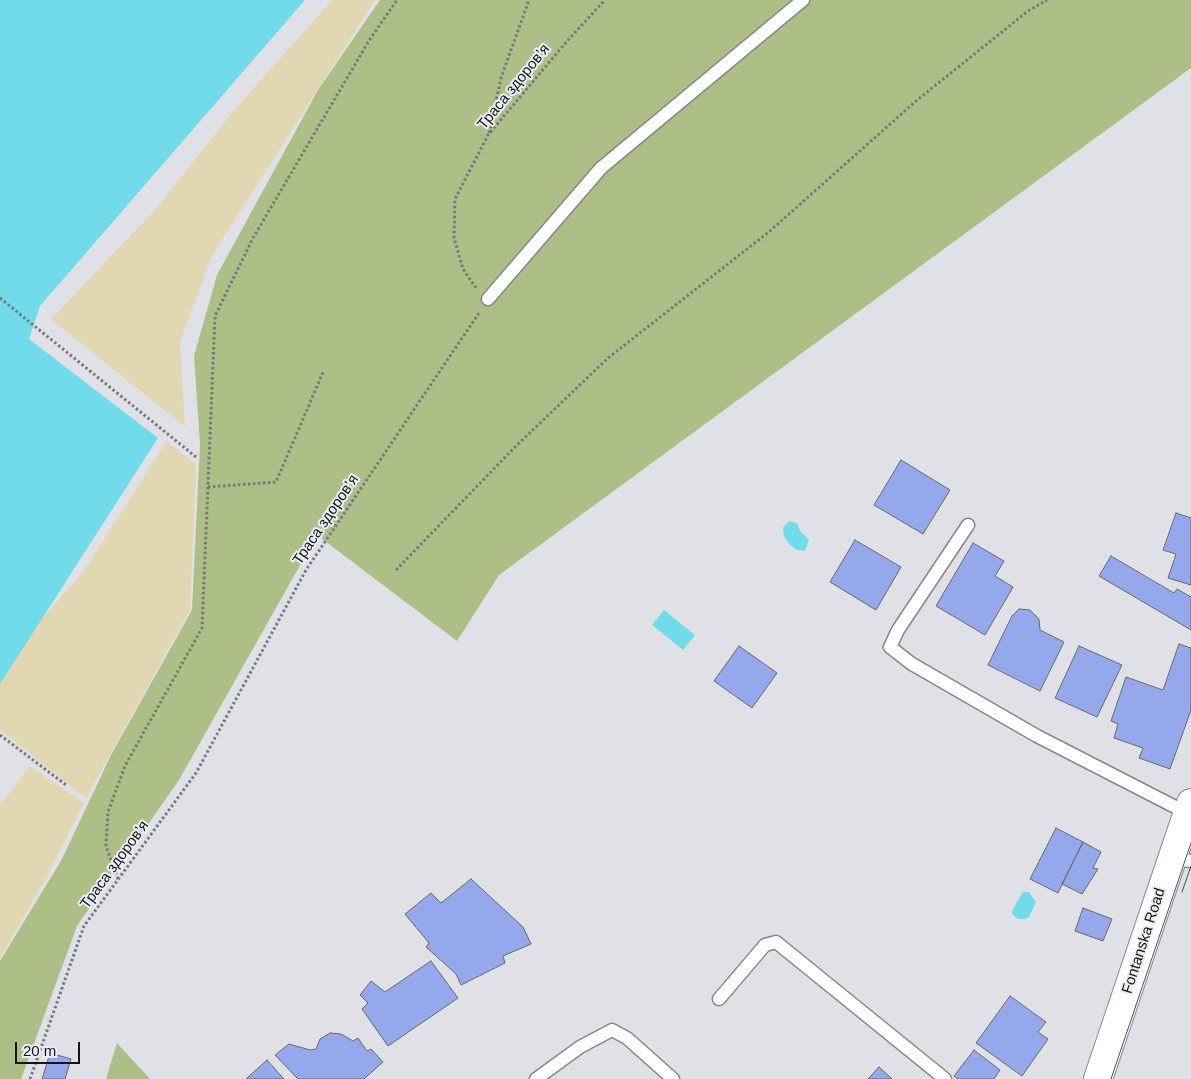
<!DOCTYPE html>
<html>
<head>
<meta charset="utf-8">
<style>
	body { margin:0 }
	#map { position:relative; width:1191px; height:1079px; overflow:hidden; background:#dfe1e6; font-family:Arial,sans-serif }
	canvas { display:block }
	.scale { position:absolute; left:15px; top:1042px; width:65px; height:22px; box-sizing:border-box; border:2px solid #141517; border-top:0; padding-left:6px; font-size:15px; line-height:18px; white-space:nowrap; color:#141517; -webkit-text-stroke:4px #eceef4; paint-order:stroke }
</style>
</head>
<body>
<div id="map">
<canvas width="1191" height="1079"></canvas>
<div class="scale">20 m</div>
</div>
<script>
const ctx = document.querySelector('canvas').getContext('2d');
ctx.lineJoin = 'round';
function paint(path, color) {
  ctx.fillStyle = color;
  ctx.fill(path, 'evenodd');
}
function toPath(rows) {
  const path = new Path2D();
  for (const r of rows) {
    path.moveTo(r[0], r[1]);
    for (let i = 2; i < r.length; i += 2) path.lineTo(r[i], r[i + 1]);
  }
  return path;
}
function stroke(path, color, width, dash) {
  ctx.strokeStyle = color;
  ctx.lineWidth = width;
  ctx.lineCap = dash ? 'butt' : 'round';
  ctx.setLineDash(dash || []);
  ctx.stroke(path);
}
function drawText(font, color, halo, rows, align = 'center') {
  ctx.font = font + ' Arial,sans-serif';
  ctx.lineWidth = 4;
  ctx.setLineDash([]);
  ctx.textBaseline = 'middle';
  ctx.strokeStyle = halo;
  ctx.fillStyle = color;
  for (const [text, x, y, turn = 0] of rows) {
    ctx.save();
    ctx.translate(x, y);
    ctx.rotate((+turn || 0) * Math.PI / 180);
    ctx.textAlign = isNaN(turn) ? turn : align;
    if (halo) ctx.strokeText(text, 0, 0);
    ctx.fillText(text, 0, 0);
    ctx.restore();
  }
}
const green = toPath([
	[380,0,1191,0,1191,68,499,575,457,641,317,535,179,780,77,926,21,1079,0,1079,0,961,61,861,111,755,192,610,200,444,194,356,217,275,318,90],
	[117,1043,150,1079,106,1079]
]);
const sand = toPath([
	[332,0,375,0,213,254,180,341,185,427,51,319,155,210,235,109],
	[167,441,196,465,190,610,86,798,0,730,0,666,83,572],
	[30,766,84,803,50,871,0,958,0,805]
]);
const water = toPath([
	[0,0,305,0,40,306,29,339,158,438,0,684],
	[789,521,797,523,800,531,809,540,805,551,797,550,790,545,784,536,783,527],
	[664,610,695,635,683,650,652,625],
	[1023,892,1029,892,1036,902,1029,917,1024,919,1018,919,1012,914,1013,909]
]);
const building = toPath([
	[901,460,950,490,923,534,874,505,901,460],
	[1176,513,1191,518,1191,585,1168,578,1176,554,1163,550,1176,513],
	[855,540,901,567,876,610,830,582,855,540],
	[973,543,1004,561,995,576,1013,587,985,635,936,606,973,543],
	[1111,556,1174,593,1177,589,1191,597,1191,630,1099,576,1111,556],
	[1019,609,1030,610,1039,619,1040,630,1064,642,1040,691,988,665,1012,616,1019,609],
	[1179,644,1191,648,1191,710,1170,769,1139,758,1143,748,1114,738,1118,724,1111,721,1126,677,1163,690,1179,644],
	[739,646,777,673,752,708,714,681,739,646],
	[1079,646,1122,665,1097,717,1055,698,1079,646],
	[1056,828,1083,842,1058,893,1030,879,1056,828],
	[1083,842,1101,852,1093,868,1098,869,1082,894,1062,884,1083,842],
	[471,879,523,927,531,944,503,956,505,963,461,985,456,974,426,947,429,943,405,914,431,893,441,903,471,879],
	[1083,908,1112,919,1103,941,1075,931,1083,908],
	[431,961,458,998,388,1046,362,1009,368,1003,360,995,371,981,385,992,431,961],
	[1010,996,1046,1022,1038,1032,1048,1039,1022,1076,976,1043,1010,996],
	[330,1033,341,1034,353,1041,358,1038,367,1051,371,1049,383,1062,364,1079,298,1079,275,1055,289,1044,310,1050,316,1049,320,1039,330,1033],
	[974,1050,1000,1070,994,1079,958,1079,954,1076,974,1050],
	[50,1053,71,1059,65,1079,42,1079,50,1053],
	[267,1060,284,1079,246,1079,267,1060],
	[879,1067,892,1079,868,1079,879,1067]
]);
const path = toPath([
	[489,133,501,78,529,0],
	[476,288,463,269,454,238,455,199,488,135,568,40,605,0],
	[0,298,196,457],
	[208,487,276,482,324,370],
	[396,570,516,446,608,358,770,231,916,101,1028,11,1047,0],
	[0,735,66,785],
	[118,879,106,846,108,812,125,766,202,628,215,316,253,238,370,39,397,0],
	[30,1079,84,926,196,773,306,570,479,313]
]);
const service = toPath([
	[488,299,601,168,803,0],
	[968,525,898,630,890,647,912,664,1037,736,1187,813],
	[1172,859,1191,861],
	[719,999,765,945,776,942,945,1079],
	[536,1079,580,1047,612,1030,627,1038,673,1079]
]);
const secondary = toPath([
	[1098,1079,1191,803]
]);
const tram = toPath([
	[1182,892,1191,866],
	[1111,1079,1191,843]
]);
const streetNames = [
	["Траса здоров’я",514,87,-51],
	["Траса здоров’я",326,520,-56],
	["Траса здоров’я",115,865,-54],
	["Fontanska Road",1144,941,-72]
];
paint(green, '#adbf87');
paint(sand, '#e1d7b3');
paint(water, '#71dbea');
paint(building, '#96a8ec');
stroke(building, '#67696e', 1);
stroke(service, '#86878c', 15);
stroke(secondary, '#86878c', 30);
stroke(path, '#76787b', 3, [2.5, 2.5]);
stroke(service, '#fff', 12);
stroke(secondary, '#fff', 28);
stroke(tram, '#4d4e51', 1);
drawText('15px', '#141517', '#eceef4', streetNames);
</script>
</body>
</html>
